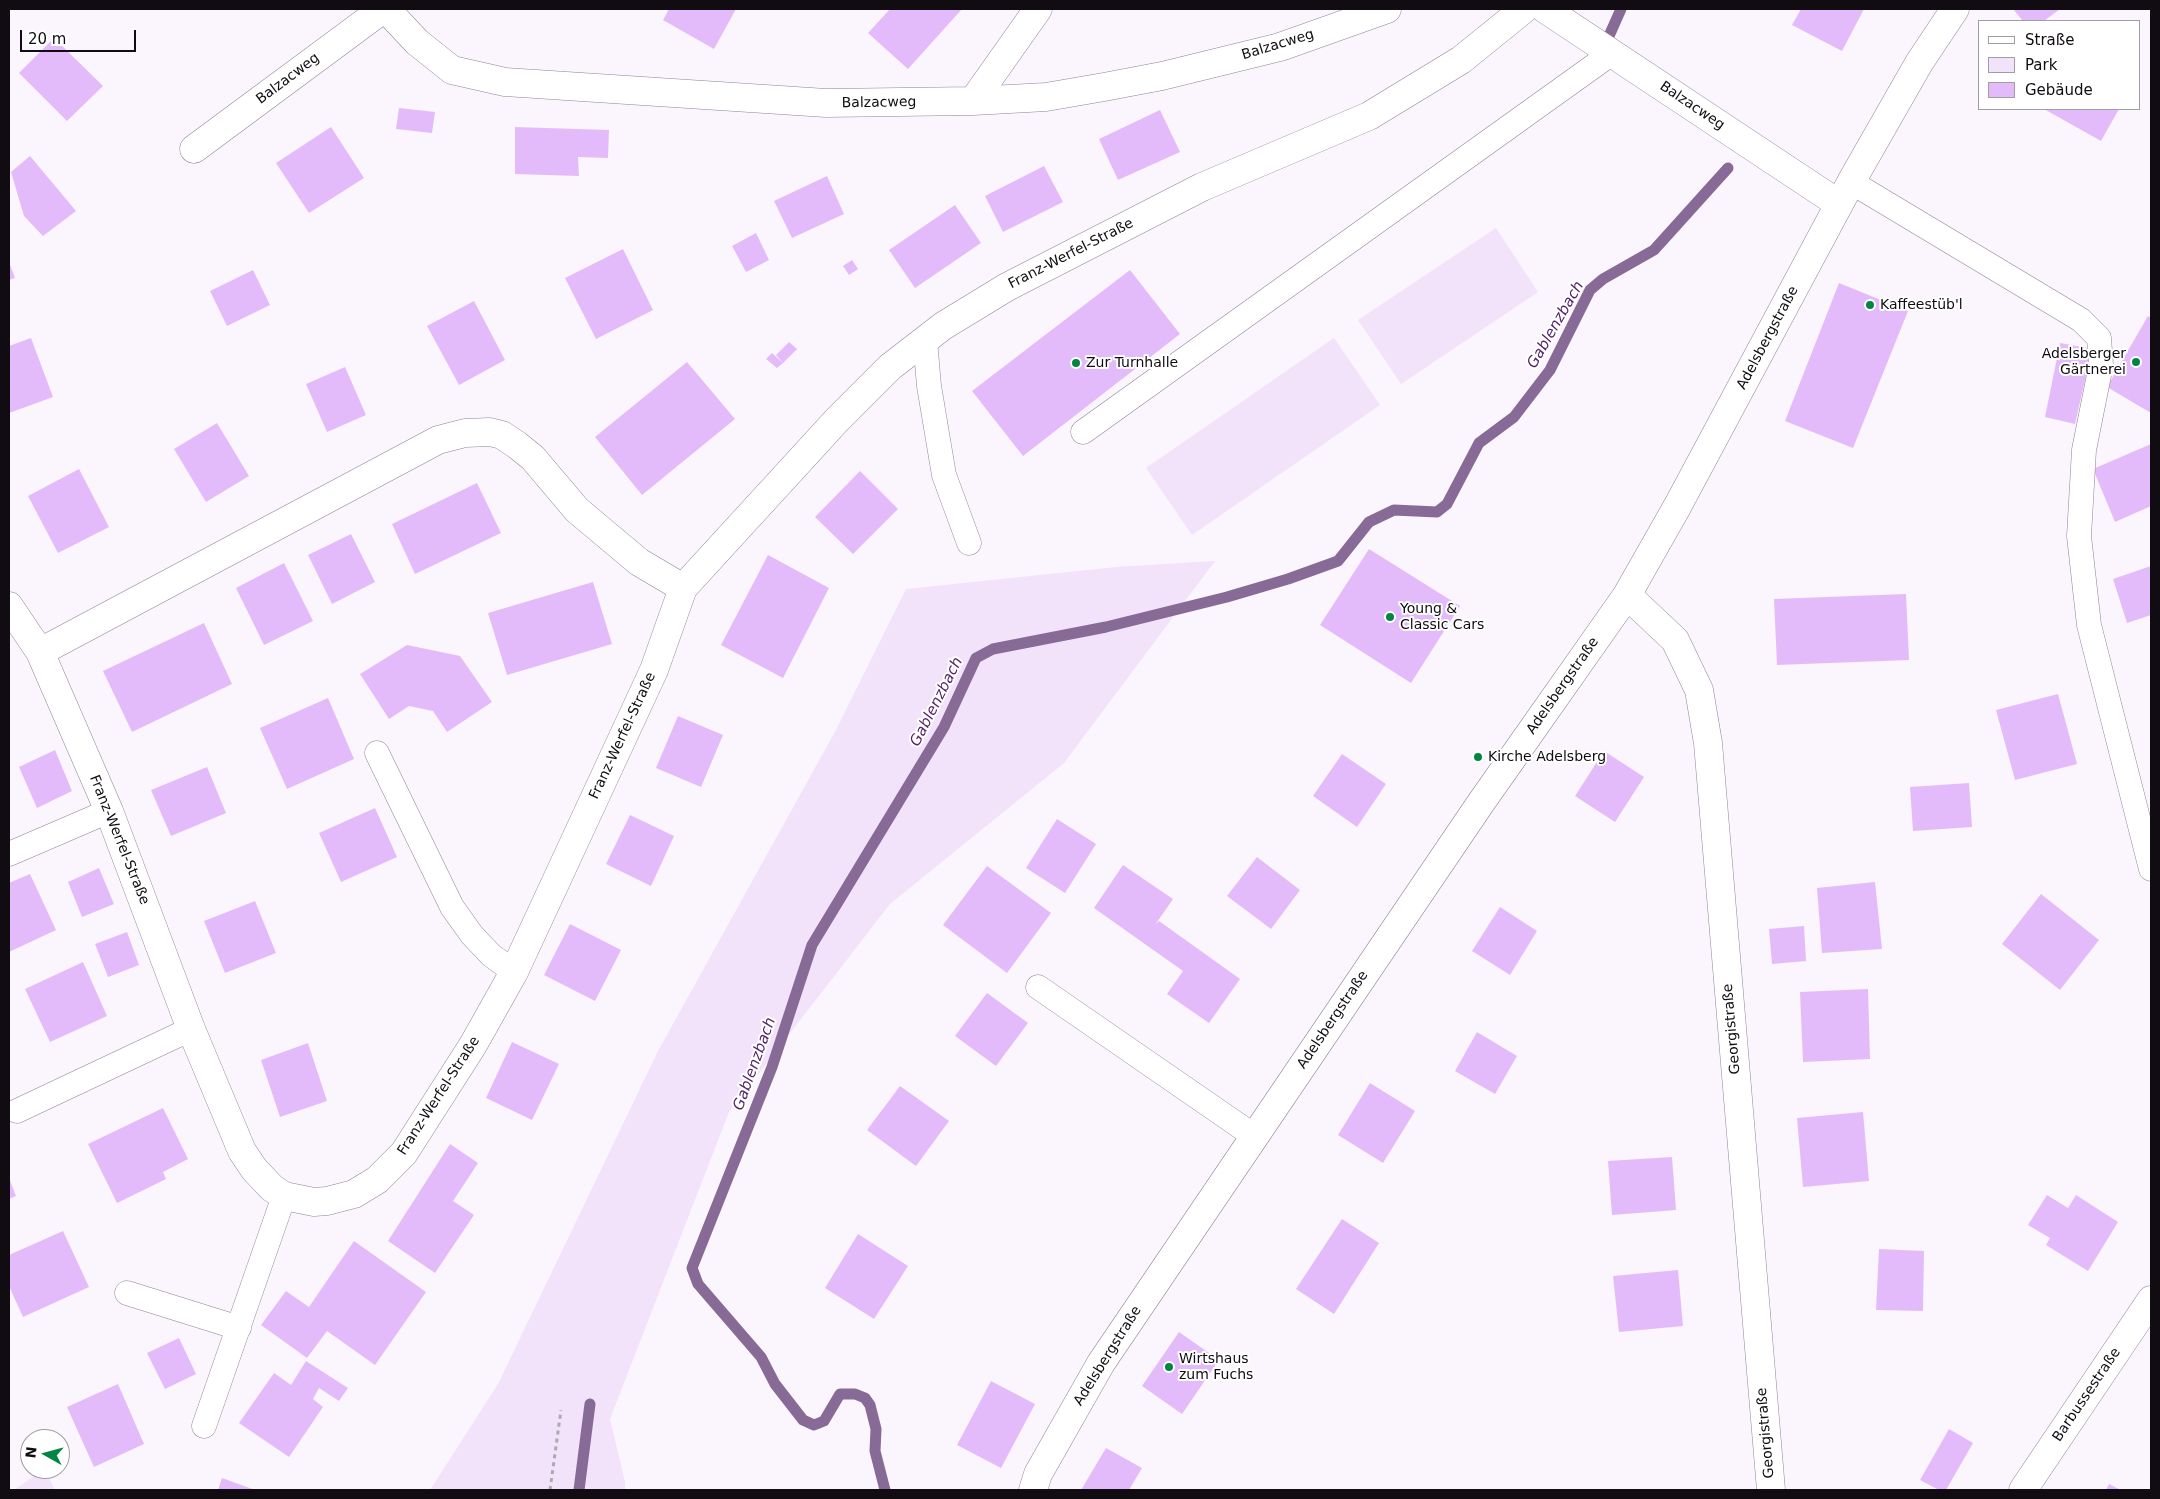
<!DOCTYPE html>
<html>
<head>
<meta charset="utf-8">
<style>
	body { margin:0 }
	#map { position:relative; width:2160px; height:1499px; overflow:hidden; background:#fbf5fd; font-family:"DejaVu Sans",sans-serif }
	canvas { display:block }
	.frame { position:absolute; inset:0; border:10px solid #100c12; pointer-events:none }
	.legend { position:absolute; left:1978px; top:20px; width:162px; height:90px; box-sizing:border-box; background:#fff; border:1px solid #9f9ea0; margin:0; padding:6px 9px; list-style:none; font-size:15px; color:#100c12 }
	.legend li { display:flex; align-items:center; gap:10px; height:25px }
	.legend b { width:25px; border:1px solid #9f9ea0 }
	.north { position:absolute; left:20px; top:1429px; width:50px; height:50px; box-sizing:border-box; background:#fff; border:1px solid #9f9ea0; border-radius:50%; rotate:277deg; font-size:14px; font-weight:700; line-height:20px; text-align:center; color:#100c12 }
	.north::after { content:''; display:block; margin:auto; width:18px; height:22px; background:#008642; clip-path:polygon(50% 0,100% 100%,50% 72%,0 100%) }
	.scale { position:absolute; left:20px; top:30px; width:116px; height:22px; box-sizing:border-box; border:2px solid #100c12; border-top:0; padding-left:6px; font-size:15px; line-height:18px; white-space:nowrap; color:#100c12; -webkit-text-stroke:4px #fff; paint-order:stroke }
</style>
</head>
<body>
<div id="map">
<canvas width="2160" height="1499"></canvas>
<div class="frame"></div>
<ul class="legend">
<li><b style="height:6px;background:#fff"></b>Straße</li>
<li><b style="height:14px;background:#f2e2fa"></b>Park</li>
<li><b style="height:14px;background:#e4bbfa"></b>Gebäude</li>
</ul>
<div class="north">N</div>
<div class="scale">20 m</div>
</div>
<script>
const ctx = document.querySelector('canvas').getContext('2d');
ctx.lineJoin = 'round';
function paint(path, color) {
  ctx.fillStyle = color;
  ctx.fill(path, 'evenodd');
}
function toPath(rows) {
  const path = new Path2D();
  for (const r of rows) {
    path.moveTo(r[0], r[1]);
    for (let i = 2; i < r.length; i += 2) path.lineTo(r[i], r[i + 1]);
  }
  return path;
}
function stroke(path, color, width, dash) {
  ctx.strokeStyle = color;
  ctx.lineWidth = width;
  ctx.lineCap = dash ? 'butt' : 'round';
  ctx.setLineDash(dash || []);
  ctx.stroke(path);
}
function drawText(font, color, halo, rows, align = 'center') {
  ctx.font = font + ' "DejaVu Sans",sans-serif';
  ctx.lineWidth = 4;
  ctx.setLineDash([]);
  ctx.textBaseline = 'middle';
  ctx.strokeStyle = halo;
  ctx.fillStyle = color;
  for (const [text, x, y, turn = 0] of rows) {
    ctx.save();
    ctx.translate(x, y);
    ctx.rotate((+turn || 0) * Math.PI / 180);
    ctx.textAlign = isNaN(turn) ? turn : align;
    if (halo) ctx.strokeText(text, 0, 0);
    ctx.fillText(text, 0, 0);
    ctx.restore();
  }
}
const green = toPath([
	[1496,228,1538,292,1401,384,1358,320],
	[1334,338,1380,405,1192,535,1146,468],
	[1215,561,1064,763,890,904,729,1112,610,1419,625,1482,625,1490,430,1490,498,1384,658,1051,836,730,906,589,1116,567],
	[44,1469,55,1490,14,1490]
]);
const stream = toPath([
	[1609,36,1621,9],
	[579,1490,590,1404],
	[885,1490,875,1451,876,1429,870,1405,865,1398,855,1394,840,1394,824,1421,814,1425,803,1420,775,1384,761,1357,698,1284,692,1268,772,1067,812,945,944,727,976,658,993,649,1106,627,1227,597,1288,579,1338,561,1369,522,1394,510,1437,512,1447,504,1479,443,1514,417,1550,370,1590,290,1603,279,1654,250,1728,168]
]);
const building = toPath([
	[669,9,736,9,714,49,663,20],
	[890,9,962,9,908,69,868,33],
	[1801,9,1864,9,1842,51,1792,25],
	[2013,9,2060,9,2044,21,2023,21],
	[54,38,103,86,67,121,19,73],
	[399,108,435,112,432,133,396,129],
	[2044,109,2119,109,2101,141],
	[1160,110,1180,152,1118,180,1099,139],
	[331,127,364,178,309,213,276,163],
	[515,127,609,130,608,158,578,157,579,176,515,174],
	[30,156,76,211,43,236,24,216,11,172],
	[1044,166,1063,202,1003,232,985,196],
	[827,176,844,214,792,238,774,201],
	[955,205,981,243,915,288,889,250],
	[756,233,769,260,746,272,732,246],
	[623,249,653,310,596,339,565,278],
	[852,260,858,269,849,275,843,266],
	[9,262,15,278,9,280],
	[253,270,270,305,227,326,210,291],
	[1130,270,1180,334,1023,456,972,391],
	[1839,283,1908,311,1853,448,1785,421],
	[474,301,505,360,459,385,427,326],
	[2148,316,2151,318,2151,413,2107,387],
	[31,338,53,397,9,413,9,346],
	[789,342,797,349,783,363,776,355],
	[2060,343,2092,349,2075,424,2045,417],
	[772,353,783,363,777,368,766,359],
	[687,362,735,419,642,495,595,437],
	[345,367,366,415,327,432,306,384],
	[217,423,249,476,206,502,174,449],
	[2151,444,2151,506,2115,522,2093,469],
	[79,469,109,527,58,553,28,496],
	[860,471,898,509,853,554,815,517],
	[477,483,501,533,415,574,392,524],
	[351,534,375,582,332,604,308,555],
	[1369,549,1460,606,1411,683,1320,625],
	[768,555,829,588,783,678,721,645],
	[284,563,313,621,264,645,236,588],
	[2151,566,2151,615,2127,623,2113,579],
	[593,582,612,644,507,675,488,613],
	[1906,594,1909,660,1777,665,1774,599],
	[204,623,232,684,132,732,103,671],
	[407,645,460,656,492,702,447,732,433,711,409,706,389,719,360,674],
	[2058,694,2077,764,2015,780,1996,710],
	[328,698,354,759,287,789,260,728],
	[678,716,723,735,701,787,656,768],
	[55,750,72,791,37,808,19,767],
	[1604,751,1644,777,1615,822,1575,796],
	[1342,754,1386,784,1357,827,1313,796],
	[207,767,226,813,171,836,151,790],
	[1969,783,1972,827,1913,831,1910,787],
	[375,808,397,857,341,882,319,833],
	[630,815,674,836,651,886,606,864],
	[1057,819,1096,844,1065,893,1026,868],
	[1257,857,1300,890,1271,929,1227,896],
	[1123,865,1173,899,1155,925,1159,921,1240,979,1209,1023,1167,994,1183,971,1094,908],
	[987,866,1051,913,1007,973,943,925],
	[99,868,114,904,82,917,68,882],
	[30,874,56,930,9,952,9,883],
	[1875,882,1882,949,1822,953,1817,888],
	[2041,894,2099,940,2060,990,2002,944],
	[255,901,276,953,225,973,204,921],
	[1500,907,1537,931,1510,975,1472,951],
	[570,924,621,950,595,1001,544,975],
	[1804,926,1806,961,1772,964,1769,929],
	[127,932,139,965,108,977,95,944],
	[83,962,107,1016,50,1042,25,989],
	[1868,989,1870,1059,1803,1062,1800,992],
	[987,993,1028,1023,996,1066,955,1036],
	[1477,1032,1517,1056,1495,1094,1455,1071],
	[512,1042,559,1064,532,1120,486,1098],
	[308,1043,327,1101,280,1117,261,1060],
	[1370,1083,1415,1111,1383,1163,1338,1135],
	[900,1086,949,1121,916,1166,867,1130],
	[163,1108,188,1159,163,1172,166,1179,117,1203,88,1144],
	[1863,1112,1869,1181,1803,1187,1797,1118],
	[450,1144,478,1163,453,1201,474,1215,435,1273,388,1241],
	[1672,1157,1676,1210,1612,1215,1608,1161],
	[9,1178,16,1196,9,1199],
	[2047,1195,2068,1208,2076,1195,2118,1222,2088,1271,2046,1245,2050,1238,2028,1225],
	[1342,1219,1379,1243,1334,1314,1296,1289],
	[63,1231,89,1287,23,1317,9,1286,9,1255],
	[858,1234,908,1266,874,1319,825,1288],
	[354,1241,426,1292,375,1365,327,1331,307,1358,261,1325,286,1291,309,1307],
	[1879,1249,1924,1251,1923,1311,1876,1310],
	[1678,1270,1683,1326,1619,1332,1613,1276],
	[1179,1332,1219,1360,1182,1414,1142,1386],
	[179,1338,196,1374,165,1389,147,1353],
	[306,1361,348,1388,339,1401,319,1388,313,1399,323,1407,289,1457,239,1423,274,1373,291,1385],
	[991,1381,1035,1404,1001,1468,957,1445],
	[118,1384,144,1444,94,1467,67,1407],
	[1949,1429,1973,1443,1946,1490,1939,1490,1920,1480],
	[1106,1448,1142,1468,1129,1490,1081,1490],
	[222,1478,255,1490,218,1490],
	[2109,1484,2121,1490,2106,1490]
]);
const path = toPath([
	[550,1490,561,1410]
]);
const service = toPath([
	[1851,182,2081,320,2099,338,2101,365,2084,450,2079,536,2089,625,2151,869],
	[925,340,929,386,944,475,969,543],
	[1083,432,1612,53],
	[377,753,452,907,472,935,491,955,514,972],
	[9,854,109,811],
	[1038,987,1254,1136],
	[17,1111,191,1029],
	[127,1293,239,1328],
	[204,1426,284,1196]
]);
const minor = toPath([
	[386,9,417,42,452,70,505,82,826,103,973,101,1046,97,1104,87,1162,76,1280,47,1387,9],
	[1545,9,1839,204],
	[973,101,1038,9],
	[194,149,383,9],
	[9,606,40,652,109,811,191,1029,242,1151,254,1169,272,1188,284,1196,314,1202,327,1201,354,1194,377,1180,404,1153,473,1045,514,972,654,670,683,588],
	[40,652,438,440,465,433,490,432,502,435,517,445,533,458,577,510,639,562,683,588,837,420,890,367,943,326,1007,287,1202,187,1369,116,1461,60,1524,9],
	[2023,1490,2151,1300]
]);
const tertiary = toPath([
	[1627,595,1675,640,1699,690,1708,743,1771,1490],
	[1033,1490,1038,1474,1101,1363,1480,804,1627,595,1677,507,1851,182,1919,63,1955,9]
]);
const markers = [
	[1870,305,5,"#008642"],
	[2136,362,5,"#008642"],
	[1076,363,5,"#008642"],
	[1390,617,5,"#008642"],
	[1478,757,5,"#008642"],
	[1169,1367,5,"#008642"]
];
const streetNames = [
	["Balzacweg",1278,45,-17],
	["Balzacweg",288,79,-37],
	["Balzacweg",879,103,-1],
	["Balzacweg",1692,106,34],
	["Franz-Werfel-Straße",1071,254,-27],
	["Adelsbergstraße",1768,338,-62],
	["Adelsbergstraße",1563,686,-55],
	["Franz-Werfel-Straße",623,736,-65],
	["Franz-Werfel-Straße",119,840,68],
	["Adelsbergstraße",1333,1020,-56],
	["Georgistraße",1732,1029,-95],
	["Franz-Werfel-Straße",439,1096,-57],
	["Adelsbergstraße",1108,1356,-58],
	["Barbussestraße",2087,1395,-56],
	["Georgistraße",1766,1433,-95]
];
const poiNames = [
	["Kaffeestüb'l",1880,305],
	["Adelsberger",2126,354,"right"],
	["Gärtnerei",2126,370,"right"],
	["Zur Turnhalle",1086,363],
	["Young &",1400,609],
	["Classic Cars",1400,625],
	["Kirche Adelsberg",1488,757],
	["Wirtshaus",1179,1359],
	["zum Fuchs",1179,1375]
];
const waterNames = [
	["Gablenzbach",1556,325,-60],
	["Gablenzbach",937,702,-63],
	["Gablenzbach",755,1064,-70]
];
paint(green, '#f2e2fa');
stroke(stream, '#876a96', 11);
paint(building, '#e4bbfa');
stroke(service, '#8f8496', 25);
stroke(minor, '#8f8496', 29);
stroke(tertiary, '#8f8496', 29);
stroke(path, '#aea9b0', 3, [4, 4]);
stroke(service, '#fff', 24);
stroke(minor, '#fff', 28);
stroke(tertiary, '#fff', 28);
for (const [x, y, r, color] of markers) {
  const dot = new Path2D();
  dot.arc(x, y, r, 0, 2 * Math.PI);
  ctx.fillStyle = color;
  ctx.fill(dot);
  stroke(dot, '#fff', 2);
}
drawText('14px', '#100c12', '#fff', streetNames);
drawText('14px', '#100c12', '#fff', poiNames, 'left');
drawText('italic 15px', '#54226a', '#fff', waterNames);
</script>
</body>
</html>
